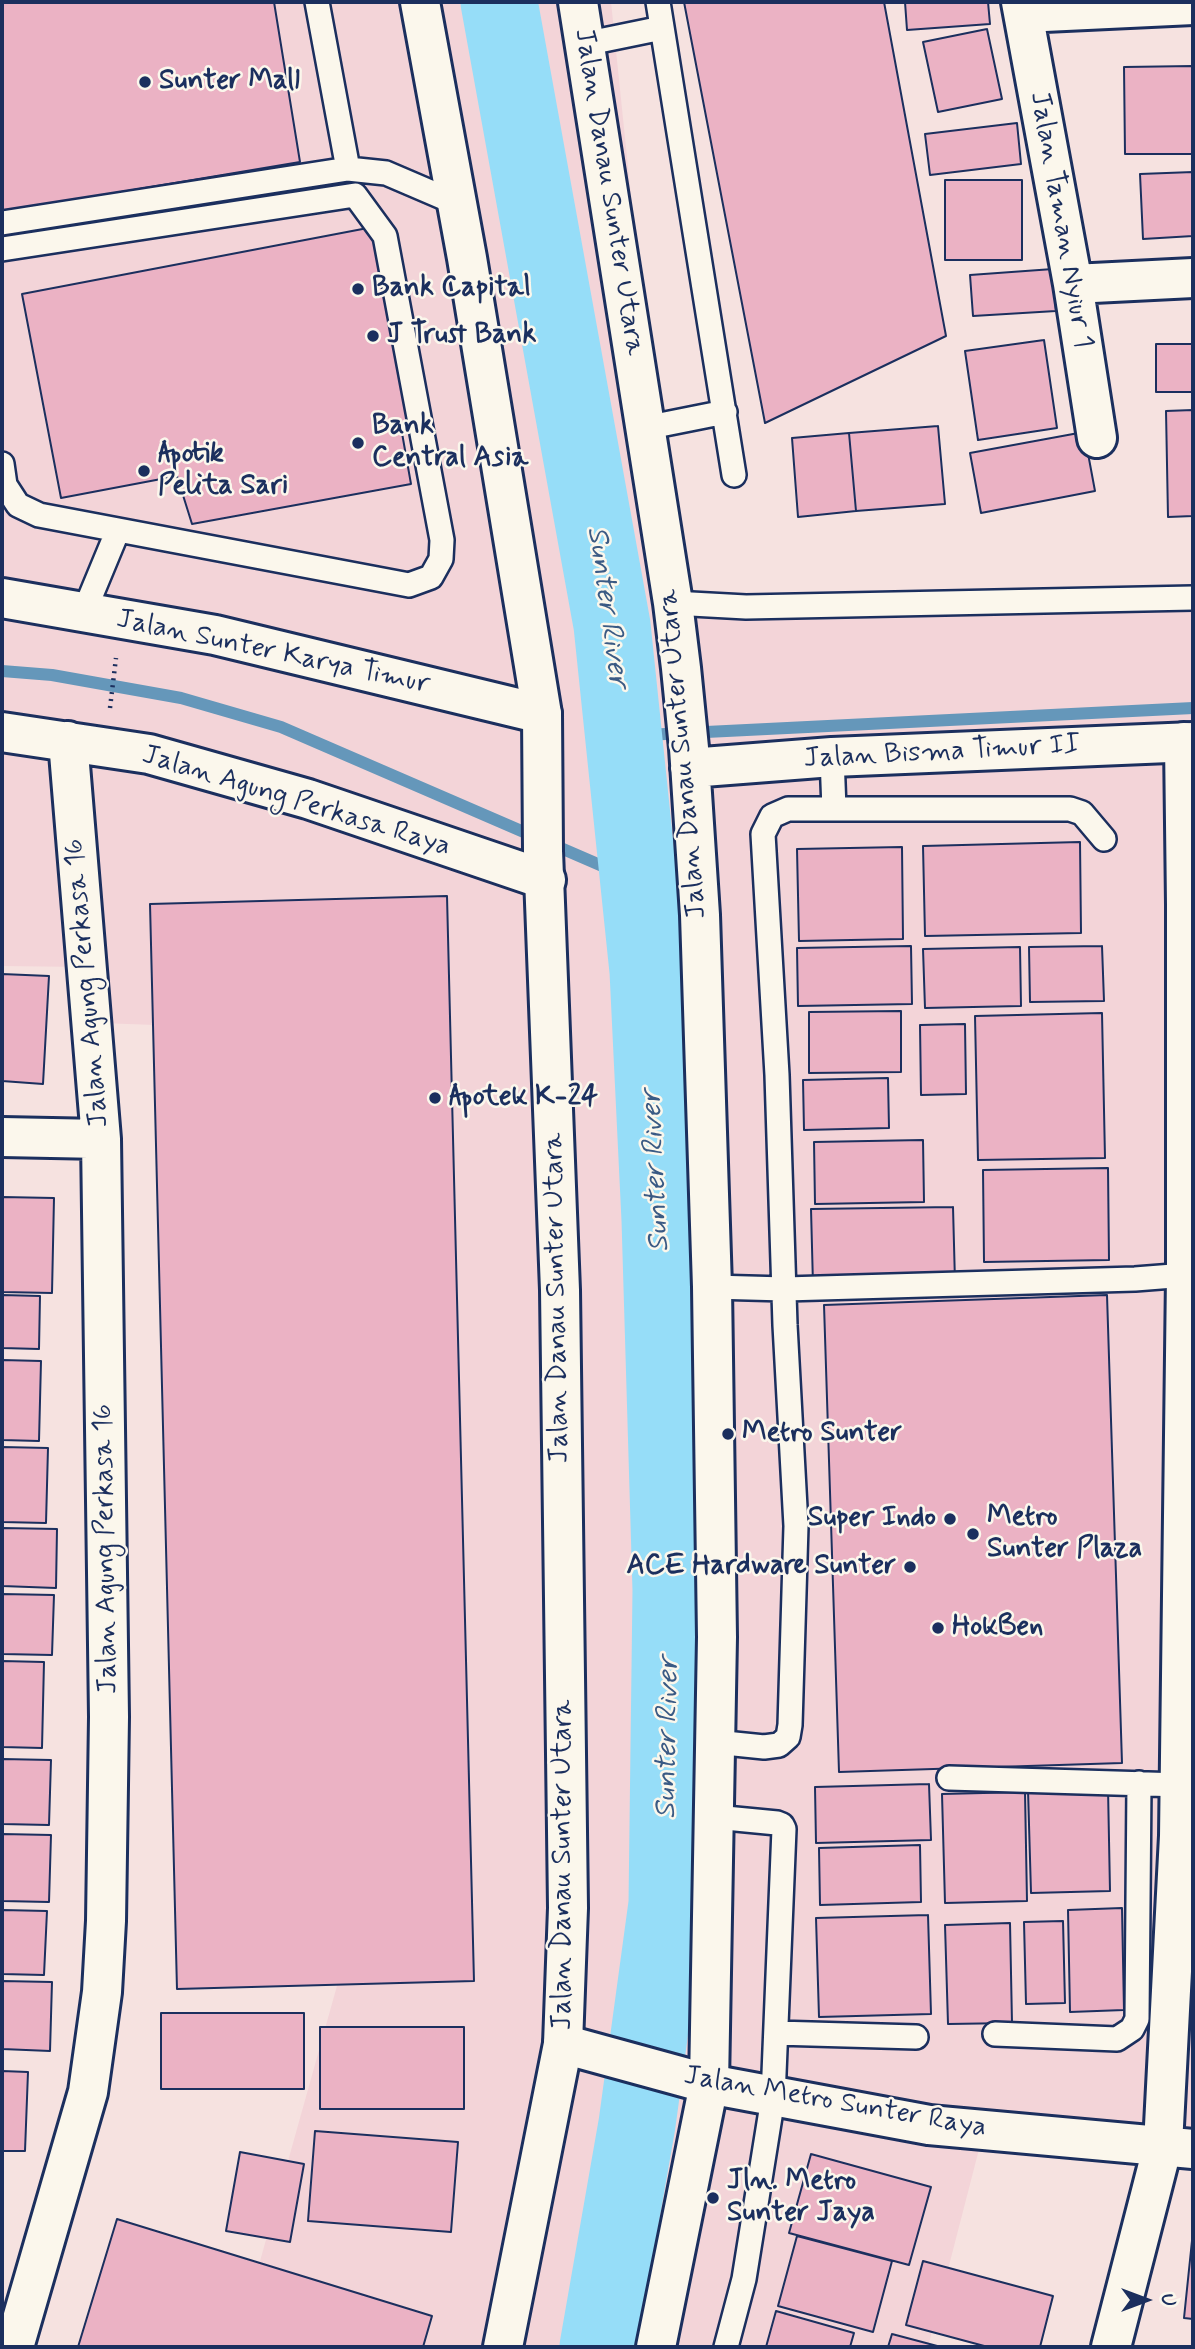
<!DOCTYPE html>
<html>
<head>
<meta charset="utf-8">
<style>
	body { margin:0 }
	#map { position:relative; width:1195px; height:2349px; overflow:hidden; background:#f6e2e0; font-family:Mynerve,sans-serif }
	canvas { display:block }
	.frame { position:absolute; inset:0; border:4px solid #1b2f5e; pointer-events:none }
	.north { position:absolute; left:1111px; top:2265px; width:70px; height:70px; -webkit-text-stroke:5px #fbf7ec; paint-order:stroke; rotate:90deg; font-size:19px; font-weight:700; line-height:28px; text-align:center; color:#1b2f5e }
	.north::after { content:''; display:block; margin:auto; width:24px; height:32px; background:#1b2f5e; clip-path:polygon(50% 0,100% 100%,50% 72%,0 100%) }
</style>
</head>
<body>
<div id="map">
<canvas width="1195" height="2349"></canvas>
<div class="frame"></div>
<div class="north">U</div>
</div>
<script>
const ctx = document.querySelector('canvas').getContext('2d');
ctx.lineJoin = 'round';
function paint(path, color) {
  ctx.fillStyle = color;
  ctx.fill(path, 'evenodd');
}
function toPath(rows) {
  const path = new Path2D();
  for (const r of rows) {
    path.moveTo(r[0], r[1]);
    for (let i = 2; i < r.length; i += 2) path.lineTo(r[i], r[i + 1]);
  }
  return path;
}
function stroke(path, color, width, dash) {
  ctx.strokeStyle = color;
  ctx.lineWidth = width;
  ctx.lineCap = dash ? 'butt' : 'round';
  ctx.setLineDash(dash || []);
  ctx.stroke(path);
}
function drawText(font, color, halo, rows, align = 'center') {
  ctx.font = font + ' Mynerve,sans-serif';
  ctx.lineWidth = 5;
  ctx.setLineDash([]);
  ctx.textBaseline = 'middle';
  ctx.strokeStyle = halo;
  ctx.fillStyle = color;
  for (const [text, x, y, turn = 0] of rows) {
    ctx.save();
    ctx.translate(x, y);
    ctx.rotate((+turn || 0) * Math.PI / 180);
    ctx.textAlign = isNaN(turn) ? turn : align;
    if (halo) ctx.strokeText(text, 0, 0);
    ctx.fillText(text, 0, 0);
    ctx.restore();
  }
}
const built = toPath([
	[2,2,611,2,673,603,1193,598,1193,2141,985,2126,928,2347,236,2347,347,1950,328,1031,99,1023,84,967,2,966]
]);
const stream = toPath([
	[2,671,52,675,181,698,281,727,637,881],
	[625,736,1193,708]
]);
const river = toPath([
	[499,2,612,625,648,971,660,1220,671,1590,667,1904,637,2124,598,2347]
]);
const building = toPath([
	[2,2,274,2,300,162,2,212,2,2],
	[684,2,884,2,946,336,765,423,684,2],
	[905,2,988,2,990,24,907,30,905,2],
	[987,29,1002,99,938,112,923,42,987,29],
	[1193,66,1193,154,1125,154,1124,67,1193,66],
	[1017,123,1021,164,930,175,925,134,1017,123],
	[1193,172,1193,236,1143,239,1140,174,1193,172],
	[945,180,1022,180,1022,260,945,260,945,180],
	[373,227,412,431,402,433,411,484,192,524,177,476,61,498,22,294,373,227],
	[1053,269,1056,311,973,316,970,275,1053,269],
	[1044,340,1057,428,978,440,965,351,1044,340],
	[1156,344,1193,344,1193,392,1156,392,1156,344],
	[1193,410,1193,516,1168,517,1166,411,1193,410],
	[938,426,945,504,856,511,849,433,938,426],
	[1084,432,1095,491,981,513,970,453,1084,432],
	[849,433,856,511,798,517,792,438,849,433],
	[1080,842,1081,933,925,936,923,846,1080,842],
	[902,847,903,939,799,941,797,849,902,847],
	[447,896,474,1981,177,1989,150,904,447,896],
	[911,946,912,1004,798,1006,797,948,911,946],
	[1102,946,1104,1001,1030,1002,1029,947,1102,946],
	[1020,947,1021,1006,925,1008,923,949,1020,947],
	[2,974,49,976,43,1084,2,1081,2,974],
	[901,1011,901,1072,809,1073,809,1012,901,1011],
	[1102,1013,1105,1158,978,1160,975,1016,1102,1013],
	[965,1024,966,1094,921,1095,920,1025,965,1024],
	[888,1078,889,1128,804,1130,803,1080,888,1078],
	[923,1140,924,1202,815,1204,814,1142,923,1140],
	[1108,1168,1109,1260,984,1262,983,1170,1108,1168],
	[2,1197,54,1198,52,1293,2,1292,2,1197],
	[953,1207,955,1282,813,1285,811,1209,953,1207],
	[2,1295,40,1296,39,1349,2,1348,2,1295],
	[1107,1295,1122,1763,839,1772,824,1305,1107,1295],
	[2,1360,41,1361,39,1441,2,1440,2,1360],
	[2,1447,48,1448,46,1523,2,1522,2,1447],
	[2,1528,57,1529,56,1588,2,1586,2,1528],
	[2,1594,54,1595,52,1655,2,1654,2,1594],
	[2,1661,44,1662,42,1748,2,1747,2,1661],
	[2,1759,51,1760,49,1825,2,1824,2,1759],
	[929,1784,931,1840,816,1843,815,1787,929,1784],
	[1108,1788,1110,1891,1031,1893,1028,1790,1108,1788],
	[1025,1792,1027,1901,945,1903,942,1794,1025,1792],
	[2,1834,51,1835,49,1902,2,1901,2,1834],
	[920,1845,921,1902,820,1905,819,1848,920,1845],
	[1122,1908,1124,2010,1070,2012,1068,1910,1122,1908],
	[2,1910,47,1911,44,1975,2,1974,2,1910],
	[928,1915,931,2014,819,2017,816,1918,928,1915],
	[1063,1921,1065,2003,1026,2004,1024,1922,1063,1921],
	[1010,1923,1012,2023,948,2024,945,1925,1010,1923],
	[2,1981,52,1982,50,2051,2,2049,2,1981],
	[161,2013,304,2013,304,2089,161,2089,161,2013],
	[320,2027,464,2027,464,2109,320,2109,320,2027],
	[2,2071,28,2072,25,2151,2,2151,2,2071],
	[315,2131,458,2142,451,2232,308,2221,315,2131],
	[240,2152,304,2164,290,2242,226,2231,240,2152],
	[811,2154,931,2187,909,2265,789,2233,811,2154],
	[117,2219,432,2316,423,2347,78,2347,117,2219],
	[1193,2231,1193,2319,1184,2318,1193,2231],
	[797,2236,892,2261,873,2332,778,2306,797,2236],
	[923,2261,1053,2296,1040,2347,988,2347,906,2325,923,2261],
	[776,2311,854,2333,850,2347,766,2347,776,2311],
	[892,2334,941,2347,888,2347,892,2334]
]);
const path = toPath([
	[110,708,116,658]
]);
const lane = toPath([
	[317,2,348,169],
	[658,2,734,475],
	[584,44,662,28],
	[2,223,348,169,386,173,456,203],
	[2,249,355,195,385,236,442,540,441,559,431,577,409,585,39,515,18,505,5,485,2,464],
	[645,428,725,412],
	[673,603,746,607,1193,598],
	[84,612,118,530],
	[832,757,834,809],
	[712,1287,785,1289,1135,1279,1186,1275],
	[715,1742,764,1747,779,1745,788,1737,790,1725,796,1526,785,1325,777,1075,763,834,772,816,788,809,1070,809,1082,813,1104,839],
	[949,1778,1181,1785],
	[715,1817,777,1823,782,1825,784,1829,773,2098,744,2279,726,2347],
	[776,2033,916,2037],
	[995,2034,1117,2039,1132,2029,1137,2019,1139,1783]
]);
const street = toPath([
	[1021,2,1073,284,1097,438],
	[1023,13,1193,5],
	[1073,284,1193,278],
	[2,598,215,635,542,714],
	[2,732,149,754,308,799,546,880],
	[2,1137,101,1139],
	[563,2044,709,2084,929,2125,1193,2149],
	[14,2347,88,2092,102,1992,106,1921,109,1717,101,1139,68,741],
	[1111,2347,1163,2145,1179,1836,1186,1275,1186,905,1184,742]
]);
const secondary = toPath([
	[420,2,467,258,542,714,543,851,560,1290,568,1908,563,2044,503,2347],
	[578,2,673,603,681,668,689,748,700,915,712,1287,717,1637,709,2084,656,2347],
	[690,768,832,757,1193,742]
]);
const markers = [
	[145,82,7,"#1b2f5e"],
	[358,289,7,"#1b2f5e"],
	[373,336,7,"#1b2f5e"],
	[358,443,7,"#1b2f5e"],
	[144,471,7,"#1b2f5e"],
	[435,1098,7,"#1b2f5e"],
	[728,1434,7,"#1b2f5e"],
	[950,1519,7,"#1b2f5e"],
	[973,1534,7,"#1b2f5e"],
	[910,1567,7,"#1b2f5e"],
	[938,1628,7,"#1b2f5e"],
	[713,2198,7,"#1b2f5e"]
];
const poiNames = [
	["Sunter Mall",159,82],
	["Bank Capital",372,289],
	["J Trust Bank",387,336],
	["Bank",372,427],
	["Central Asia",372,459],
	["Apotik",158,455],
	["Pelita Sari",158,487],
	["Apotek K-24",449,1098],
	["Metro Sunter",742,1434],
	["Metro",987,1518],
	["Sunter Plaza",987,1550],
	["Super Indo",936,1519,"right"],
	["ACE Hardware Sunter",896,1567,"right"],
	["HokBen",952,1628],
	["Jln. Metro",727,2182],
	["Sunter Jaya",727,2214]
];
const streetNames = [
	["Jalan Danau Sunter Utara",608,192,81],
	["Jalan Taman Nyiur 1",1060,220,80],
	["Jalan Sunter Karya Timur",273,653,12],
	["Jalan Bisma Timur II",942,753,-3],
	["Jalan Danau Sunter Utara",684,754,-95],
	["Jalan Agung Perkasa Raya",296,802,17],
	["Jalan Agung Perkasa 16",88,983,-95],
	["Jalan Danau Sunter Utara",558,1298,-91],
	["Jalan Agung Perkasa 16",107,1549,-91],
	["Jalan Danau Sunter Utara",564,1865,-90],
	["Jalan Metro Sunter Raya",835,2103,10]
];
const waterNames = [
	["Sunter River",606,607,82],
	["Sunter River",657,1171,-93],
	["Sunter River",669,1738,-89]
];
paint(built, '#f3d4d8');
stroke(stream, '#6597ba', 12);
stroke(river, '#96ddf8', 77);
paint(building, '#ebb2c4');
stroke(building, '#1b2f5e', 2);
stroke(lane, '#1b2f5e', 28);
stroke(street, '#1b2f5e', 44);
stroke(secondary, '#1b2f5e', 44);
stroke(path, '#1b2f5e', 4.5, [2, 5]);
stroke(lane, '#fbf7ec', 23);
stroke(street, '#fbf7ec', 38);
stroke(secondary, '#fbf7ec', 38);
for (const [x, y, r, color] of markers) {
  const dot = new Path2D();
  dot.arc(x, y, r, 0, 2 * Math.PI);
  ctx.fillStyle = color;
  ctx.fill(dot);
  stroke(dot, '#fbf7ec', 2.5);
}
drawText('bold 28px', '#1b2f5e', '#fbf7ec', poiNames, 'left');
drawText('28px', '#1b2f5e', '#fbf7ec', streetNames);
drawText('italic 30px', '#3a5a84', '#fbf7ec', waterNames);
</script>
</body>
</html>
